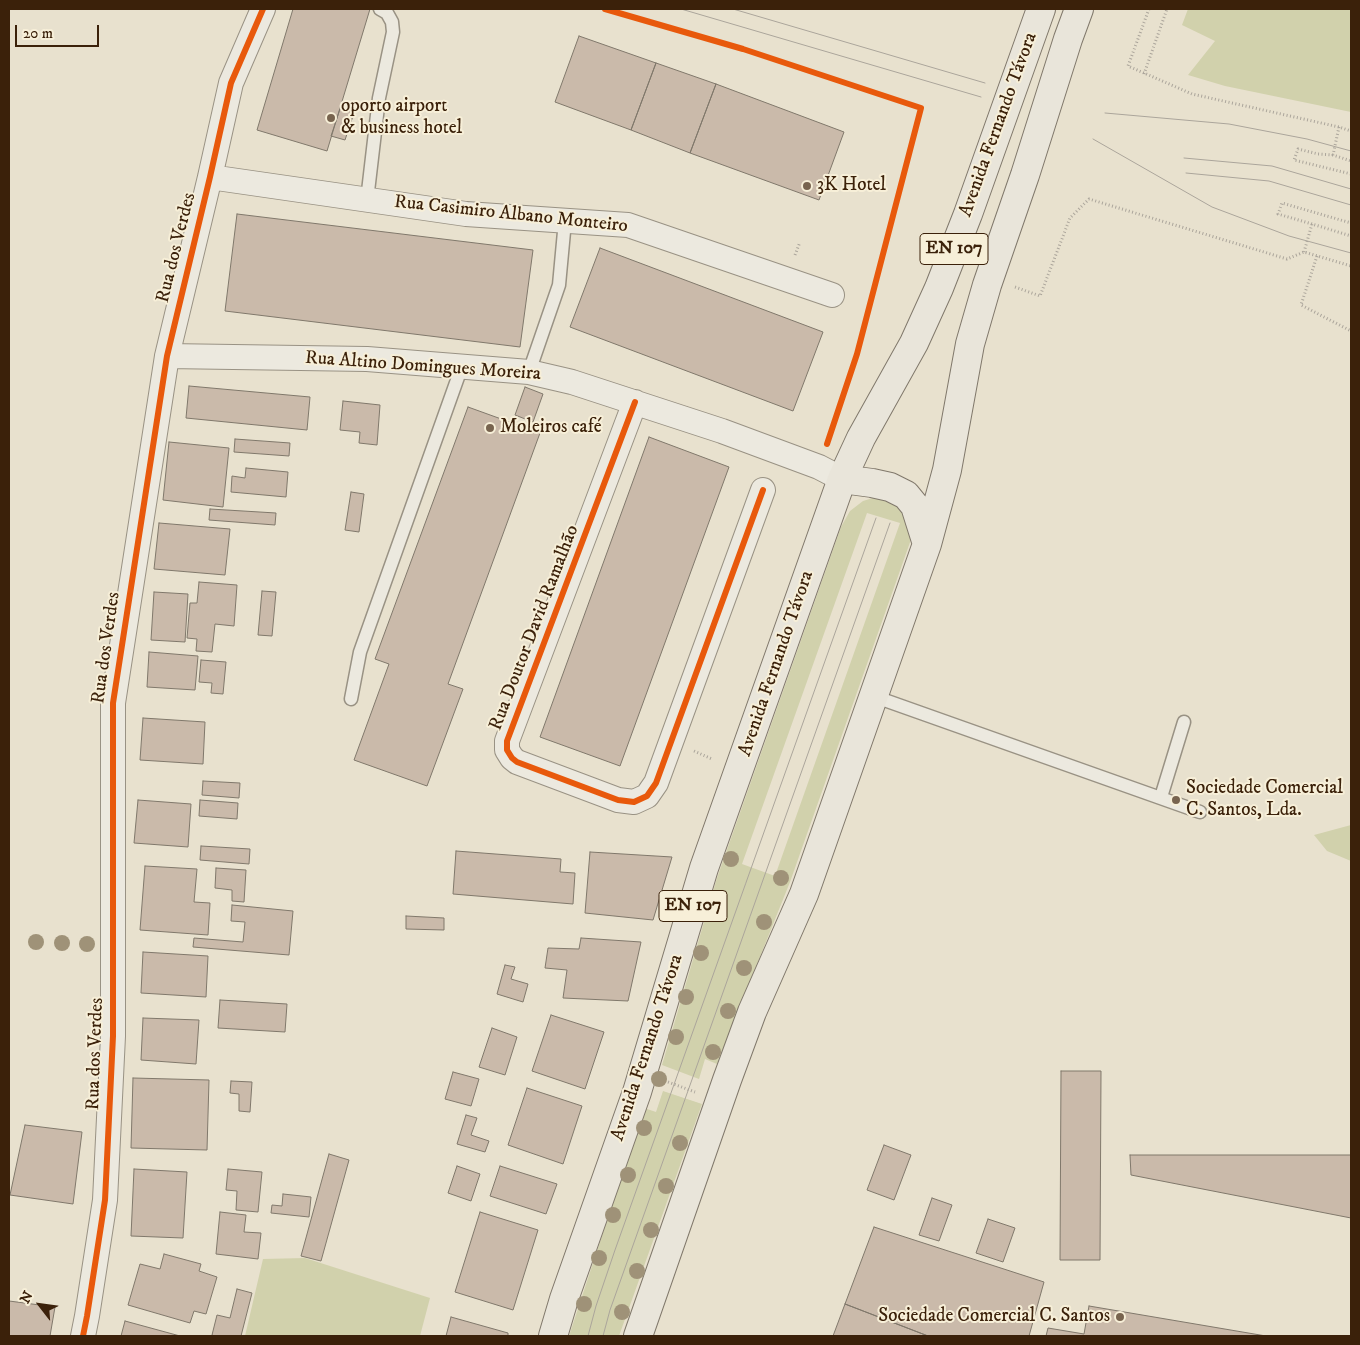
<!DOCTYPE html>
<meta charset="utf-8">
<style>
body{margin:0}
#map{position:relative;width:1360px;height:1345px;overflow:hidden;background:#e8e1ce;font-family:"IM FELL DW Pica",serif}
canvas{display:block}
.frame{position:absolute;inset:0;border:10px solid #3b210a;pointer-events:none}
.north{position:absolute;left:15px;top:1280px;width:50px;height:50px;-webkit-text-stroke:4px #f7efd8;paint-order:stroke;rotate:300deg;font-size:14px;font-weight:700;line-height:20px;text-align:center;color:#3b210a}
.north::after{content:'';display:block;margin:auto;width:18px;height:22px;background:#3b210a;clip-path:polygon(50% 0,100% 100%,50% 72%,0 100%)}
.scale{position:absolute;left:15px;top:25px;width:84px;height:22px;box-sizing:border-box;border:2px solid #3b210a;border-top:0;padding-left:6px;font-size:15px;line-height:18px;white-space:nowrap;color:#3b210a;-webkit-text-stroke:4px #f7efd8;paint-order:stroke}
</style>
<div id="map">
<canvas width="1360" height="1345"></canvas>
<div class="frame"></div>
<div class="north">N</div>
<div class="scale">20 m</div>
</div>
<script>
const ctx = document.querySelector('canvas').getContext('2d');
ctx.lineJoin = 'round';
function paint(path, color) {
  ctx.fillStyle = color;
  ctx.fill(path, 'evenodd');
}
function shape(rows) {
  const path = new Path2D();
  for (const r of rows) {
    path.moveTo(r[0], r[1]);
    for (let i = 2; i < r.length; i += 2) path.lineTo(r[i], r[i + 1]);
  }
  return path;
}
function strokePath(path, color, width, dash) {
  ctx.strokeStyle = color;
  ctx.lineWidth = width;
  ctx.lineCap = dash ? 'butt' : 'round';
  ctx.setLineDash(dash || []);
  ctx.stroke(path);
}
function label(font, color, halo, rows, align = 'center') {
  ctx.font = font + ' "IM FELL DW Pica",serif';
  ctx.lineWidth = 4;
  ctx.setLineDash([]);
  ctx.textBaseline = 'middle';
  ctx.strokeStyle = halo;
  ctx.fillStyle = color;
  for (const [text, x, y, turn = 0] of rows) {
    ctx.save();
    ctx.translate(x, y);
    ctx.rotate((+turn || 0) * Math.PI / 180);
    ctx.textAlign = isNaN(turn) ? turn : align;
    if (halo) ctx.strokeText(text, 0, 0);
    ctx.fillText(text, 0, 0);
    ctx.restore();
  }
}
const green = shape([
 [1188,9,1351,9,1351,112,1225,86,1188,75,1215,41,1182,25],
 [876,497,897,503,906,513,914,531,790,882,717,1064,705,1059,699,1079,662,1065,717,878,841,527,850,511,863,501],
 [867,513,900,523,775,876,742,864],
 [1351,825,1351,861,1327,851,1314,835],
 [663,1091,702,1104,619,1336,569,1336,644,1108,656,1112],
 [305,1258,430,1298,420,1336,245,1336,263,1259]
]);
const building = shape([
 [293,9,370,9,327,151,257,130,293,9],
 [579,36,656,63,631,130,555,102,579,36],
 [656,63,716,84,690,153,631,130,656,63],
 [716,84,844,132,819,200,690,153,716,84],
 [340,109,354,113,345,140,331,136,340,109],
 [237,214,533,250,520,347,225,311,237,214],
 [600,248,823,332,793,411,570,327,600,248],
 [189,386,310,397,307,430,186,418,189,386],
 [525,387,543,394,533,422,515,415,525,387],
 [343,401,380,405,377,445,359,443,360,432,340,430,343,401],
 [468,407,540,433,448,684,463,689,427,786,354,760,389,664,375,659,468,407],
 [649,437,729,467,620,766,540,737,649,437],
 [235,439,290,443,289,456,234,452,235,439],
 [169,442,229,448,223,507,163,500,169,442],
 [246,468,288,472,286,497,231,492,232,476,245,478,246,468],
 [351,492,364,494,359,532,345,530,351,492],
 [210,509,276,513,275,525,209,520,210,509],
 [159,523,230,529,225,575,154,569,159,523],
 [199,582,237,585,234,626,215,624,212,652,196,651,197,639,187,638,190,603,197,603,199,582],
 [262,591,276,592,272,636,258,635,262,591],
 [154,592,188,594,185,642,151,640,154,592],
 [149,652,198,656,195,690,147,687,149,652],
 [201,660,226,662,223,694,211,693,212,683,199,682,201,660],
 [143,718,205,722,203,764,140,760,143,718],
 [203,781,240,783,239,798,202,795,203,781],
 [138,800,191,804,188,847,134,843,138,800],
 [200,800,238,803,237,819,199,816,200,800],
 [201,846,250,849,249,864,200,860,201,846],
 [456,851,561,859,560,872,575,873,573,904,453,894,456,851],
 [590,852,672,857,653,920,585,913,590,852],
 [145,866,197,869,194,902,210,903,208,935,140,930,145,866],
 [216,868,246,870,244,902,232,901,232,890,215,888,216,868],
 [232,905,293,911,289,955,193,947,194,938,243,942,245,922,231,921,232,905],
 [406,916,444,918,444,930,406,929,406,916],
 [581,938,641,942,628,1001,563,998,567,970,545,968,548,948,579,949,581,938],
 [143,952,208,956,206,997,141,993,143,952],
 [505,965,515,967,511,979,528,984,523,1002,497,994,505,965],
 [220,1000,287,1004,285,1032,218,1028,220,1000],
 [551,1015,604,1032,585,1089,532,1071,551,1015],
 [143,1018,199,1020,196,1064,141,1060,143,1018],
 [492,1028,517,1037,505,1075,479,1067,492,1028],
 [1061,1071,1101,1071,1100,1260,1060,1260,1061,1071],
 [453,1072,479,1079,471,1106,445,1099,453,1072],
 [133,1078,209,1080,207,1150,131,1148,133,1078],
 [231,1081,252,1082,250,1112,239,1111,239,1094,230,1093,231,1081],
 [527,1088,582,1106,563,1164,508,1145,527,1088],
 [466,1115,477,1118,471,1135,489,1141,485,1152,457,1144,466,1115],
 [25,1125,82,1132,73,1204,10,1195,25,1125],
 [884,1145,911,1155,894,1200,867,1190,884,1145],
 [329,1154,349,1160,321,1261,301,1256,329,1154],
 [1130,1155,1351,1155,1351,1218,1131,1175,1130,1155],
 [457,1166,480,1174,471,1201,448,1193,457,1166],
 [500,1166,557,1184,546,1214,490,1196,500,1166],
 [134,1169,187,1172,183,1238,131,1236,134,1169],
 [228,1169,262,1172,258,1212,236,1210,237,1191,226,1190,228,1169],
 [283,1194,311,1197,309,1217,271,1213,272,1205,282,1206,283,1194],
 [932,1198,952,1205,939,1241,919,1235,932,1198],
 [220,1212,246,1215,244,1232,261,1233,258,1259,216,1254,220,1212],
 [480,1212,538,1230,513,1310,455,1292,480,1212],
 [988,1219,1015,1228,1003,1262,976,1253,988,1219],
 [874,1227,1044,1282,1029,1336,928,1336,845,1304,874,1227],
 [164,1254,201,1264,199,1271,217,1277,206,1314,194,1311,190,1323,128,1305,140,1264,160,1269,164,1254],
 [237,1289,252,1293,241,1336,215,1336,212,1335,217,1315,230,1318,237,1289],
 [9,1301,55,1307,50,1336,9,1336,9,1301],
 [845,1304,928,1336,833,1336,845,1304],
 [1089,1306,1266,1336,1046,1336,1048,1328,1084,1334,1089,1306],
 [451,1317,508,1333,508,1336,446,1336,451,1317],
 [125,1321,180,1336,121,1336,125,1321]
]);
const path = shape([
 [1149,9,1128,66,1192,94,1339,127,1351,131],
 [1144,74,1167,9],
 [1339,127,1333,155,1351,161],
 [1333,155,1318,154,1298,149,1294,160,1351,174],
 [1312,224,1278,214,1282,203,1351,223],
 [1304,252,1312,224,1351,236],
 [795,255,800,242],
 [1317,256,1301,305,1351,331],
 [1015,287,1040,296,1070,218,1089,199,1287,259,1304,252,1351,266],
 [694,751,712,759],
 [668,1082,695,1092]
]);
const service = shape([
 [367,200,379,98,393,32,392,22,387,13,380,9],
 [529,372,559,285,565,221],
 [873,696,1200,812],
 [351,699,360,652,462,366],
 [1161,797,1184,722]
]);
const minor = shape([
 [210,177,466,214,628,225,832,295],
 [167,356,367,359,529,372,572,382,722,431,819,467,842,479],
 [635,402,507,741,507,750,512,758,517,762,618,800,634,802,647,796,656,783,763,490],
 [83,1336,87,1316,105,1200,113,1036,113,703,167,356,210,177,231,83,263,9]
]);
const primary = shape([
 [842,479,872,483,890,487,906,495,915,506,927,544],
 [553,1336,564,1299,637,1092,704,868,842,479,861,438,914,343,939,288,968,214,1041,9],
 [638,1336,727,1080,752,1012,804,894,927,544,947,470,970,344,987,285,1025,175,1068,39,1079,9]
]);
const tram = shape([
 [681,9,981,97],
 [733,9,985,83],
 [1105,113,1229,124,1307,139,1351,151],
 [1093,139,1212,207,1289,236,1351,253],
 [1184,158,1272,166,1351,189],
 [1186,173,1269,181,1351,205],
 [588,1336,596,1306,615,1250,876,518],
 [603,1336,610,1310,890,523]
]);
const cycleway = shape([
 [605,9,743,49,921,108,857,354,827,444],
 [635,402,507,741,507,750,512,758,517,762,618,800,634,802,647,796,656,783,763,490],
 [83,1336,87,1316,105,1200,113,1036,113,703,167,356,210,177,231,83,263,9]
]);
const trees = [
 [731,859],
 [781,878],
 [713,913],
 [764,922],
 [36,942],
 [62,943],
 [87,944],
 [701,953],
 [744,968],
 [686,997],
 [728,1011],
 [676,1037],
 [713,1052],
 [659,1079],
 [644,1128],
 [680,1143],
 [628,1175],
 [666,1186],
 [613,1215],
 [651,1230],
 [599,1258],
 [637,1271],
 [584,1304],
 [622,1312]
];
const markers = [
 [331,118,5,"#78644f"],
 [807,186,5,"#78644f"],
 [490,428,5,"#78644f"],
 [1176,800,5,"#78644f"],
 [1120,1317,5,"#78644f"]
];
const shields = [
 [954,249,68],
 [693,906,68]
];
const shieldNames = [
 ["EN 107",954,249],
 ["EN 107",693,906]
];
const poiNames = [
 ["oporto airport",341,107],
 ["& business hotel",341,129],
 ["3K Hotel",817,186],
 ["Moleiros café",500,428],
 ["Sociedade Comercial",1186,789],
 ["C. Santos, Lda.",1186,811],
 ["Sociedade Comercial C. Santos",1110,1317,"right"]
];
const streetNames = [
 ["Avenida Fernando Távora",999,125,-70],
 ["Rua Casimiro Albano Monteiro",511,215,6],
 ["Rua dos Verdes",177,248,-76],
 ["Rua Altino Domingues Moreira",423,367,4],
 ["Rua Doutor David Ramalhão",535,628,-69],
 ["Rua dos Verdes",107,648,-82],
 ["Avenida Fernando Távora",777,664,-71],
 ["Avenida Fernando Távora",648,1048,-72],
 ["Rua dos Verdes",96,1054,-88]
];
paint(green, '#d1d1ac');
paint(building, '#cabaaa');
strokePath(building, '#80786b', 1);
strokePath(service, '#999284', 15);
strokePath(minor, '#999284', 26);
strokePath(primary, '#80786b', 30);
strokePath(path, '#aba59b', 3, [1, 2.5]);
strokePath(service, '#ece9df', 12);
strokePath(minor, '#ece9df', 24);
strokePath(primary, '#e9e5da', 28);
strokePath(tram, '#aba59b', 1);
strokePath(cycleway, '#e8590c', 6);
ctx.fillStyle = '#9f9278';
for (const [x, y] of trees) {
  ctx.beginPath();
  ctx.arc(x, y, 8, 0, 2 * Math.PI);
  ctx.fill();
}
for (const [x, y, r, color] of markers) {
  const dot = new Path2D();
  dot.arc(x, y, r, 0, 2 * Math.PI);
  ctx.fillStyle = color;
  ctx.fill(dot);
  strokePath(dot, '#f7efd8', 2);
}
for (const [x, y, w] of shields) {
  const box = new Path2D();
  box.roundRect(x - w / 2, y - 15.5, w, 31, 4);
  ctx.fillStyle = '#f7efd8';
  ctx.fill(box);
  strokePath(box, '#3b210a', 1);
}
label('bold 18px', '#3b210a', null, shieldNames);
label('19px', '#3b210a', '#f7efd8', poiNames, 'left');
label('19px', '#3b210a', '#f7efd8', streetNames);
</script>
